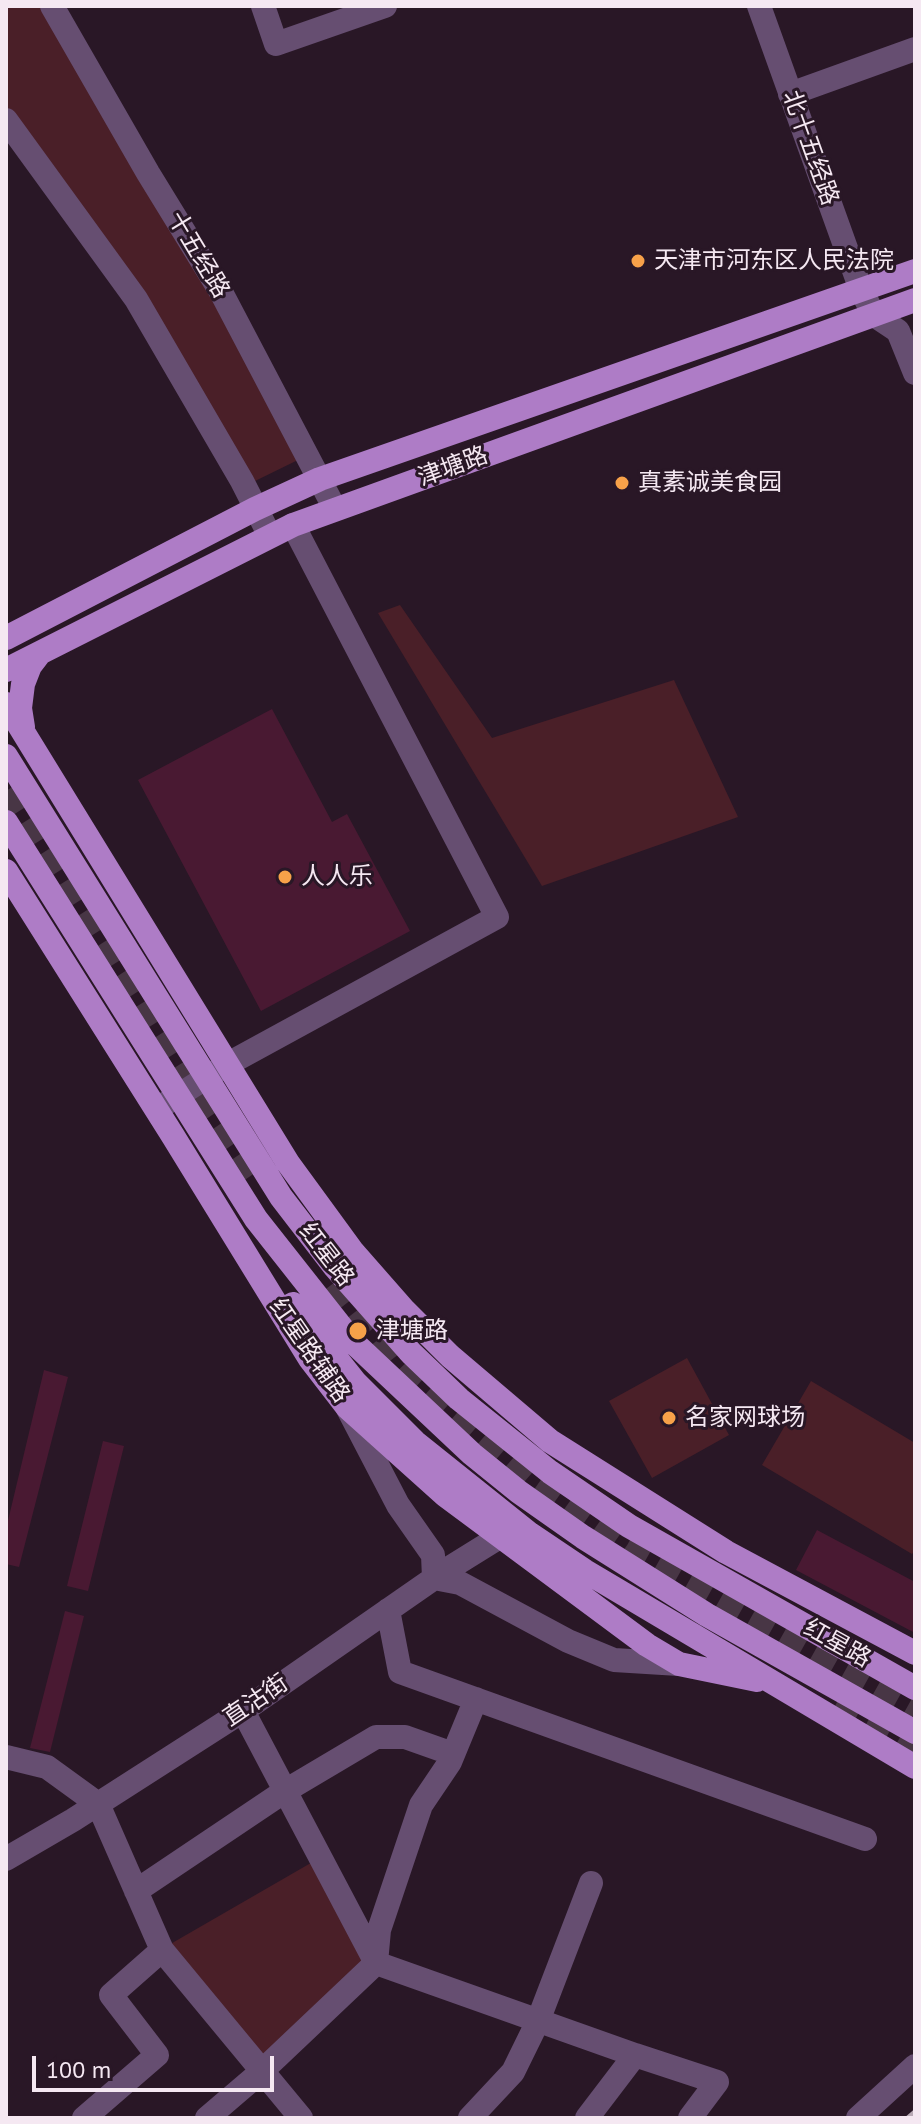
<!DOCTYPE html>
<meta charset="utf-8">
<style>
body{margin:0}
#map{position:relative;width:921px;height:2124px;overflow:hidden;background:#291726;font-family:"PT Sans",sans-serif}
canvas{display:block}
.frame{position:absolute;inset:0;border:8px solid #f5e8f2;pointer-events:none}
.scale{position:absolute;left:32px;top:2056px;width:242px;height:36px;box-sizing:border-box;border:4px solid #f5e8f2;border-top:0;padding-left:10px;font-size:24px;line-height:28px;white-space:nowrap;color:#f5e8f2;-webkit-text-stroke:6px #291726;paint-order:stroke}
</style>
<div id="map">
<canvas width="921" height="2124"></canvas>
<div class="frame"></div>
<div class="scale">100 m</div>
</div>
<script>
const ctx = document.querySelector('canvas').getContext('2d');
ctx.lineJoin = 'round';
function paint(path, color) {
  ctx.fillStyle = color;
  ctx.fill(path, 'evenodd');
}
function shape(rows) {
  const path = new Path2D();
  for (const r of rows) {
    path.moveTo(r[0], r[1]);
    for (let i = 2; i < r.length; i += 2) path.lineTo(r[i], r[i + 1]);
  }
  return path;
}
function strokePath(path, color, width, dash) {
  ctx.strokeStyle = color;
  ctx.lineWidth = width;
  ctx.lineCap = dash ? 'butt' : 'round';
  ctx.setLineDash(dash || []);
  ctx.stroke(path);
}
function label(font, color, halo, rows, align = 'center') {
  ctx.font = font + ' "PT Sans","Noto Sans SC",sans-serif';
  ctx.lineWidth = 6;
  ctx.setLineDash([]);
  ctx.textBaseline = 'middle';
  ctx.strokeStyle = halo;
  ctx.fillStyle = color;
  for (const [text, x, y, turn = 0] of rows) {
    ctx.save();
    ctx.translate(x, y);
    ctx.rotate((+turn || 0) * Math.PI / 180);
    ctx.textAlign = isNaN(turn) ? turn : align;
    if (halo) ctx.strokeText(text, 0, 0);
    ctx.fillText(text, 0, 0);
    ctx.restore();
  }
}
const green = shape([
 [6,6,45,6,302,458,253,482,142,291,6,107],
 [400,605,492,738,674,680,738,817,542,886,378,613],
 [687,1358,729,1435,652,1478,609,1401],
 [811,1381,915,1443,915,1550,912,1554,762,1465],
 [316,1860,369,1960,264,2060,167,1946]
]);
const building = shape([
 [272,709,332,822,347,814,410,931,261,1011,138,780],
 [44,1370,68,1377,19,1567,6,1564,6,1529],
 [103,1441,124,1446,88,1591,67,1586],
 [817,1530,915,1582,915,1633,796,1570],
 [65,1611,84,1616,50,1752,30,1748]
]);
const majorTunnel = shape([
 [6,791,193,1085,260,1182],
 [335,1282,398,1363,418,1384,534,1484,625,1549,915,1712],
 [834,1708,915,1750]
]);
const minor = shape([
 [52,6,148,173,221,292,335,509],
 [263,6,276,44,385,6],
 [759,6,861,290,874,315,898,331,915,373],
 [790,94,915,49],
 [6,120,136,299,242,481,270,536],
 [157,1109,226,1065,497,917,293,525],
 [348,1409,398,1505,433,1555,434,1578,460,1583,568,1641,614,1660,679,1664],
 [388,1610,400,1672,865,1839],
 [476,1699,450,1762,421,1805,379,1930,376,1963,635,2055,587,2118],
 [6,1757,47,1767,98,1804,162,1950,301,2118],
 [6,1859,73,1820,243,1711,443,1572,501,1536],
 [136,1891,285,1791,376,1737,405,1737,453,1754],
 [635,2055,717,2082,690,2118],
 [84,2118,157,2055,111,1995,162,1950],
 [207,2118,262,2071,376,1963,243,1711],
 [470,2118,513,2072,538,2021,591,1883],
 [858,2118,915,2066]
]);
const major = shape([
 [6,638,255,509,320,479,915,271],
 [6,670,293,525,915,300],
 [6,704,288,1163,353,1252,403,1309,450,1356,550,1441,726,1552,915,1653],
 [23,727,20,708,23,684,30,666,40,653],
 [6,756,281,1197,334,1266,411,1353,459,1399,550,1472,629,1526,915,1688],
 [6,822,256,1219,353,1342,472,1454,519,1492,583,1537,707,1615,915,1732],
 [6,871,173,1136,310,1359,347,1407,445,1495,647,1645,679,1664,757,1680],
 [293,1304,355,1382,415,1442,530,1534,585,1571,915,1767]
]);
const rail = shape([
 [908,2118,915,2112]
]);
const markers = [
 [638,261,8,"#f7a149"],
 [622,483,8,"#f7a149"],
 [285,877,8,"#f7a149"],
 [358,1331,10,"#f7a149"],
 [669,1418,8,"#f7a149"]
];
const streetNames = [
 ["北十五经路",810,148,70],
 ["十五经路",198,255,59],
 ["津塘路",453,467,-20],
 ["红星路",326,1255,52],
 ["红星路辅路",309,1351,55],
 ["红星路",837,1644,29],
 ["直沽街",256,1701,-34]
];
const poiNames = [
 ["天津市河东区人民法院",654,261],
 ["真素诚美食园",638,483],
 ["人人乐",301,877],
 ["津塘路",376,1331],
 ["名家网球场",685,1418]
];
paint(green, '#4a1f28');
paint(building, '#491932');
strokePath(majorTunnel, '#483645', 24, [24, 12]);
strokePath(minor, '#664e71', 24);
strokePath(major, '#ae7cc6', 24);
strokePath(rail, '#b9aab6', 5, [12, 6]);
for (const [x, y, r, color] of markers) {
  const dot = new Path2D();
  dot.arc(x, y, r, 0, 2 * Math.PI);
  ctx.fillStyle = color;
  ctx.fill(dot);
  strokePath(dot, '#291726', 3);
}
label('24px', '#f5e8f2', '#291726', streetNames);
label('24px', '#f5e8f2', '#291726', poiNames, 'left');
</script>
